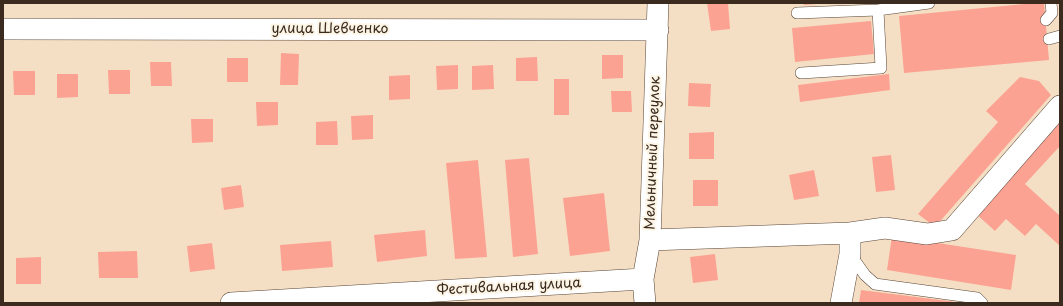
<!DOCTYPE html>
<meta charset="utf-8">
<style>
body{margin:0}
#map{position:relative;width:1063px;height:306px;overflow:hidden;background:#f5dfc4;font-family:"Playpen Sans",sans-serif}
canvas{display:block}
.frame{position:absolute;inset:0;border:4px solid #3b2a1e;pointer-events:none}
</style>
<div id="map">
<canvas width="1063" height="306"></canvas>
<div class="frame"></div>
</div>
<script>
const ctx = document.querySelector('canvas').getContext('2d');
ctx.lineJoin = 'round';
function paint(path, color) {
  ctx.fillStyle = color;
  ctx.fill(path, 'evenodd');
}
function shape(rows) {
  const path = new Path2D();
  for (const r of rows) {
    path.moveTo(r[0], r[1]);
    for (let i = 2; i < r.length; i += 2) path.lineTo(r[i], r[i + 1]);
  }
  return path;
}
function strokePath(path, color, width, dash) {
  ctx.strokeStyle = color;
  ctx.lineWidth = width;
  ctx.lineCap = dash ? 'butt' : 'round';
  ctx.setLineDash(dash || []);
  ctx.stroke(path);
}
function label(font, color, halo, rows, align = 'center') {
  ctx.font = font + ' "Playpen Sans",sans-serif';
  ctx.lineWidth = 4;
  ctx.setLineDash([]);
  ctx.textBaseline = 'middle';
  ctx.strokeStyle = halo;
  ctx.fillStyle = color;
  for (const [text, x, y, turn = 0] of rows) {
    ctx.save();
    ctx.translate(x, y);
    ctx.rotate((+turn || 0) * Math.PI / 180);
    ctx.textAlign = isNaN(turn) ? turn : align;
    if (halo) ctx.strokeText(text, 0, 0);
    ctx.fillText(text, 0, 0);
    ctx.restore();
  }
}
const building = shape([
 [707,3,728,3,730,29,711,31],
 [804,3,817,3,817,4,804,5],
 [1035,3,1044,3,1049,60,904,73,899,16],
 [871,21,874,54,795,62,792,28],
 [281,53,299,54,298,85,280,85],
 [602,55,623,55,623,78,602,79],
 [537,57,538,81,516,81,516,58],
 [227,58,248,58,248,82,227,82],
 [150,62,171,62,172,86,151,86],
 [458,65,458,89,437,90,436,66],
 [493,65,494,89,472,90,472,66],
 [108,70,130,70,130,94,109,94],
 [13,71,35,71,35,95,14,95],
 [57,74,78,74,78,97,57,98],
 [889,74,890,90,800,102,798,85],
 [410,75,410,99,389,100,389,76],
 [1020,77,1039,81,1051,95,935,227,918,214,998,122,986,111],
 [554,79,569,79,569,115,554,115],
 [689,83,711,84,710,107,688,106],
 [611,91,631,91,632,112,612,112],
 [256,102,278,102,278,125,257,126],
 [373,115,373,139,352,140,351,116],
 [191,119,213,119,213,142,192,143],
 [337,121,338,145,316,145,316,122],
 [1060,121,1060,146,1025,184,1060,216,1060,246,1036,224,1025,236,1006,219,995,231,975,213],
 [714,132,714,159,689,159,689,133],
 [891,155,895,190,876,192,872,157],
 [529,158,538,254,513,257,505,160],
 [478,160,487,257,455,259,446,163],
 [814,170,819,196,794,200,789,175],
 [693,180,718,180,718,206,693,206],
 [241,185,244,207,224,210,221,188],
 [604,193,610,251,570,256,563,198],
 [425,230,427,256,377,262,374,235],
 [892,236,1016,255,1011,290,887,270],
 [331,241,333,267,282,271,280,245],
 [212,243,215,269,190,272,187,246],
 [137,251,138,278,99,278,98,252],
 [715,254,718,280,693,283,690,257],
 [41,257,41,284,16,284,16,258],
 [861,290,956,302,956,303,859,303]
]);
const service = shape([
 [797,13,878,10,929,3],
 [1046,20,1052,13,1051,3],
 [1049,39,1060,36],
 [801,73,881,68,878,10],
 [850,254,865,275,875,284,977,298,982,303]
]);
const minor = shape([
 [3,29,658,30],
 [650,240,850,233,885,228,927,234,952,230,1060,106],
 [231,303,643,279],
 [645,303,643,279,650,240,658,3],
 [841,303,850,254,850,233]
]);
const streetNames = [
 ["улица Шевченко",330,29],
 ["Мельничный переулок",653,153,-88],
 ["Фестивальная улица",509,287,-3]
];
paint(building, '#fca292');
strokePath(service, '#574537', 12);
strokePath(minor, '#574537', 22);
strokePath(service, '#fff', 11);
strokePath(minor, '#fff', 21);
label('14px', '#3b2a1e', '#fcf5e5', streetNames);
</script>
